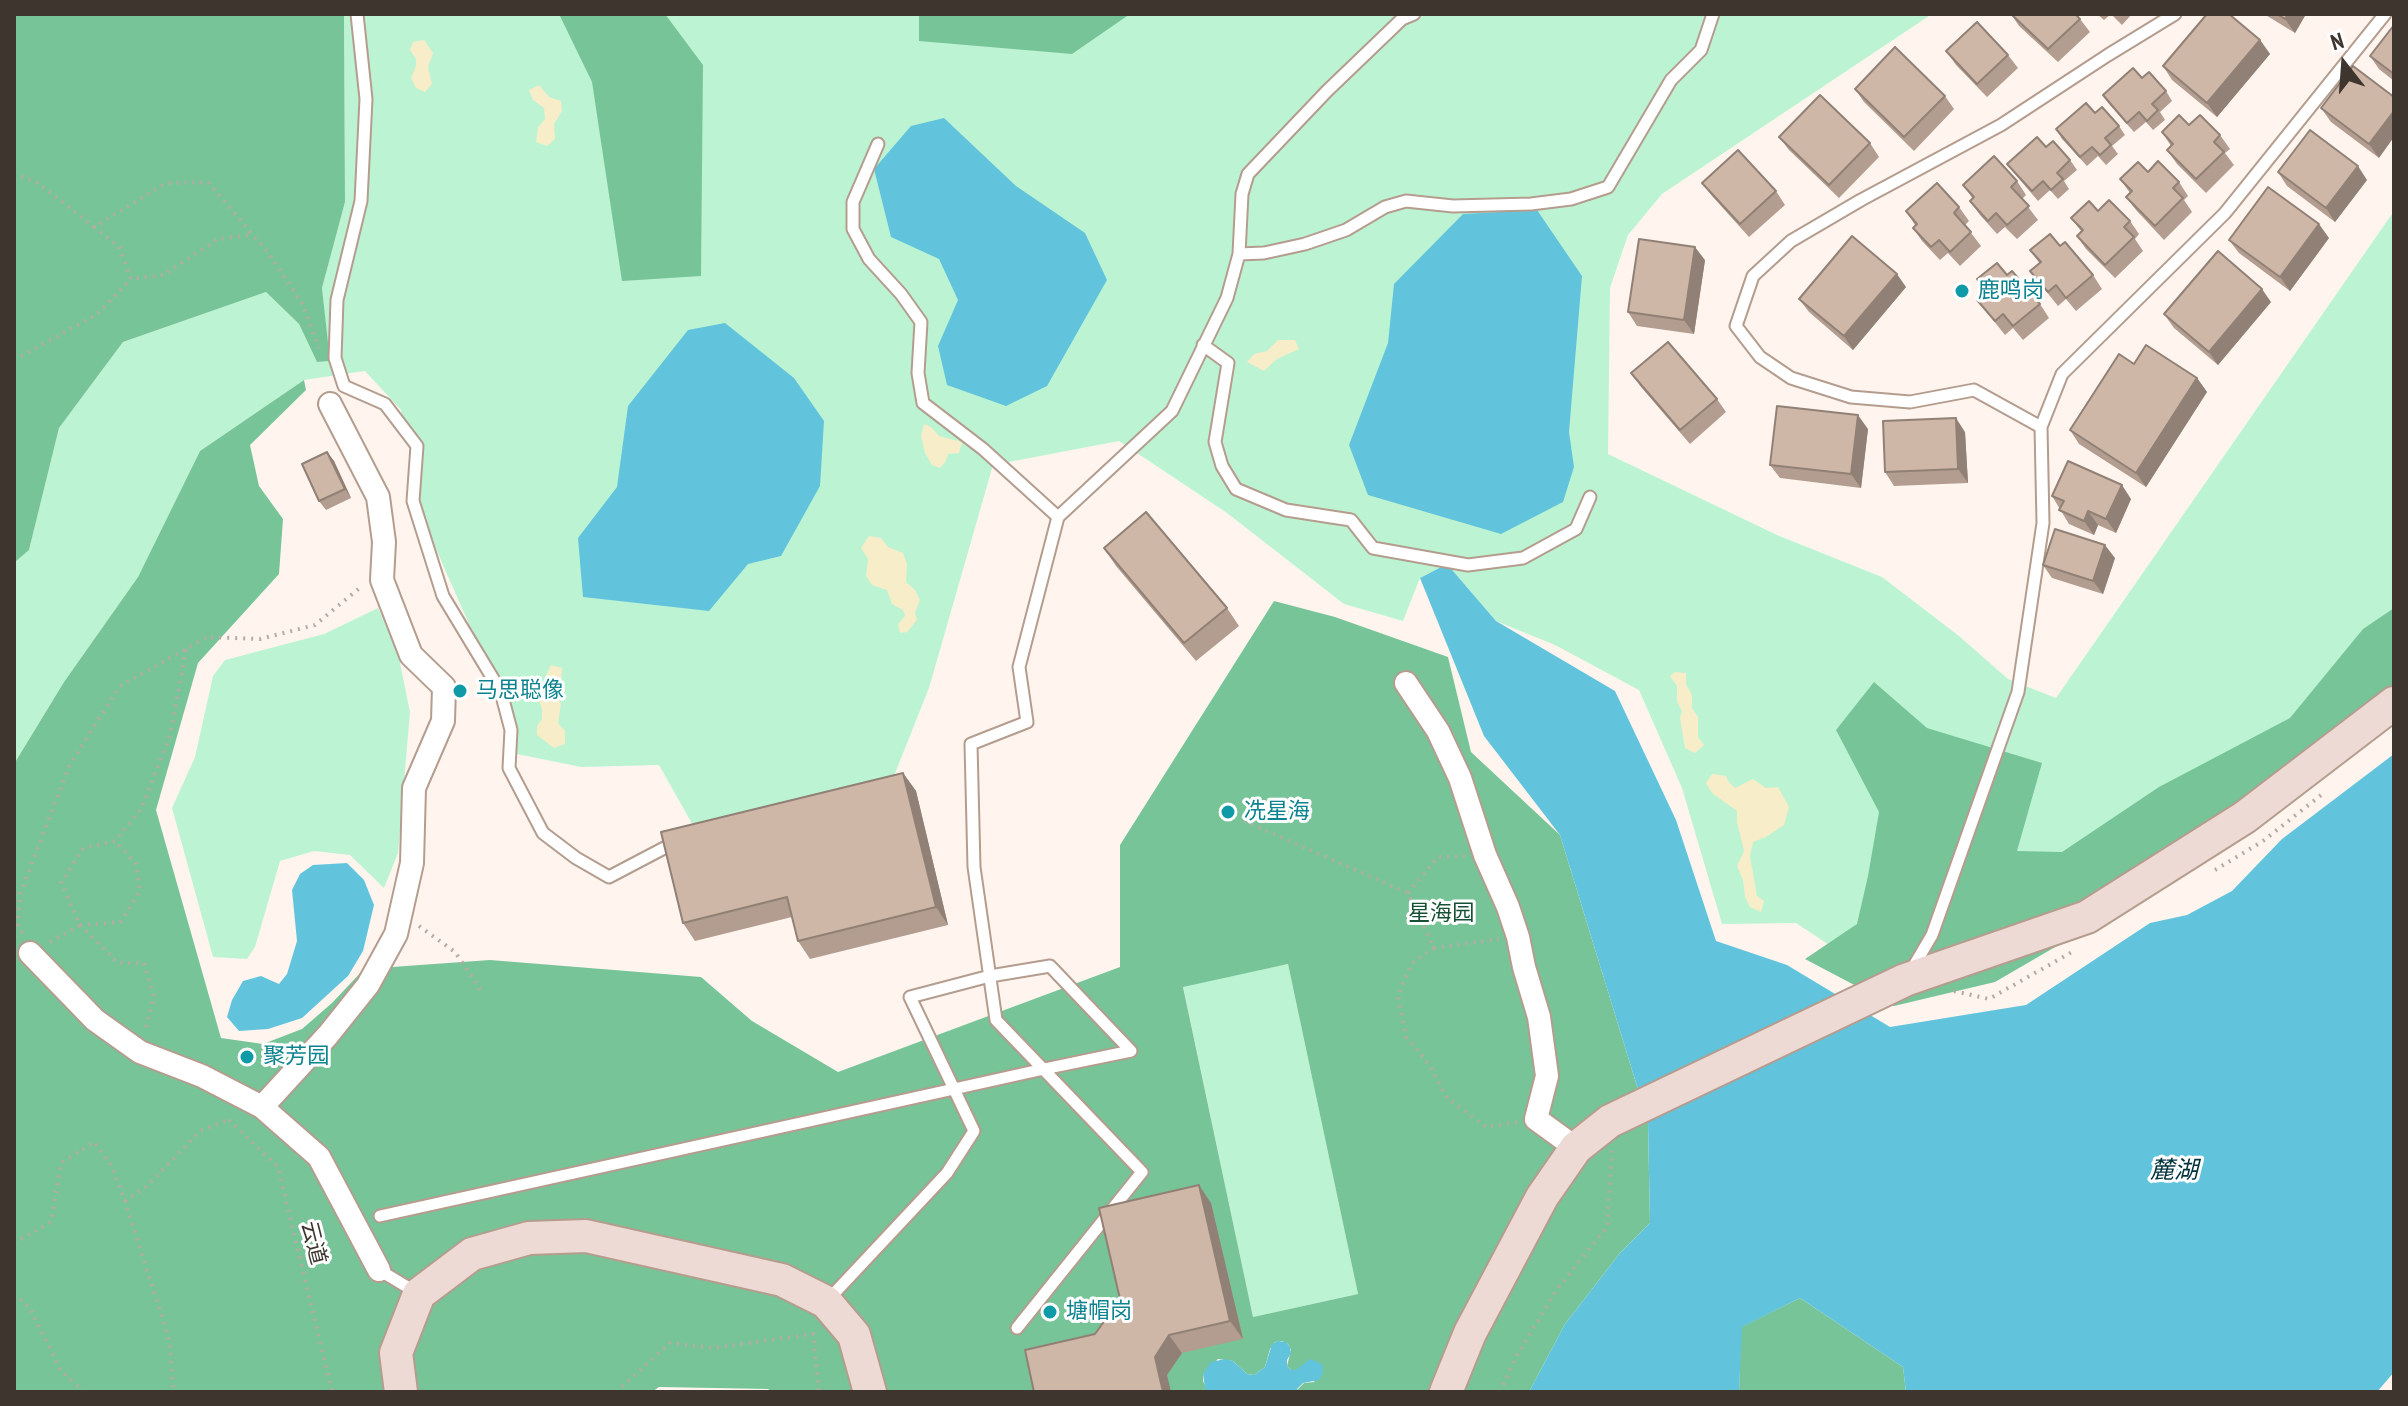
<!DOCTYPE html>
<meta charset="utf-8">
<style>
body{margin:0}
#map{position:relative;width:2408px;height:1406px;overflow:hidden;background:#fff5ee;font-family:"PT Sans Narrow",sans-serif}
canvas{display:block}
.frame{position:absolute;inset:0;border:16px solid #3e352e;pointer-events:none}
.north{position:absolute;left:2304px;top:24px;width:80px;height:80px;-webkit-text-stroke:6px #fff;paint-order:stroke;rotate:343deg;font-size:22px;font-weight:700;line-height:32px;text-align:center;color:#3e352e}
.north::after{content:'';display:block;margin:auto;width:28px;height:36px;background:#3e352e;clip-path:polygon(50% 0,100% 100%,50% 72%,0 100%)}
</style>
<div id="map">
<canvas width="2408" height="1406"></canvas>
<div class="frame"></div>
<div class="north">N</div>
</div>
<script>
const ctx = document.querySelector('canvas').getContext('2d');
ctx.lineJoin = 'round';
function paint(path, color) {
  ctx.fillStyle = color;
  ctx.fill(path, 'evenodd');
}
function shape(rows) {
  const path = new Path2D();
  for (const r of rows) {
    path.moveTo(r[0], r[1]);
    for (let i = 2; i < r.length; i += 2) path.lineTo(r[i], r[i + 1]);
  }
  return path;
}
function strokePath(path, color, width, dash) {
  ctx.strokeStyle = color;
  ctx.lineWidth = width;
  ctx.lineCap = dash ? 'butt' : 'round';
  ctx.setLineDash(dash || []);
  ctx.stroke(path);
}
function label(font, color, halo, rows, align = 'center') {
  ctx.font = font + ' "PT Sans Narrow","Noto Sans SC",sans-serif';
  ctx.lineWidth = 6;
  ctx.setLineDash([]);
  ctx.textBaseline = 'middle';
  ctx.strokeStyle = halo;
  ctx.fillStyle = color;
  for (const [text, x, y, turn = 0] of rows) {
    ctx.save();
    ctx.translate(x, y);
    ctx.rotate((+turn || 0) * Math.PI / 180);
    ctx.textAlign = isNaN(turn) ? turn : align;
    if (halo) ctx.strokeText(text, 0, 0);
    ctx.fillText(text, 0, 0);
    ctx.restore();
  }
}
const green = shape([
 [344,14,1932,14,1662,194,1628,235,1610,288,1608,454,1777,535,1882,577,1959,636,2008,679,2056,698,2394,211,2394,679,1861,966,1796,923,1722,924,1682,788,1639,690,1555,645,1496,621,1447,564,1420,578,1403,621,1344,604,1227,513,1119,441,993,465,929,688,890,786,695,829,659,765,581,767,512,753,487,665,425,524,401,410,365,371,304,380,200,451,138,577,64,682,14,764,14,563,29,550,59,428,123,342,266,292,299,324,317,362,329,361,322,288,345,202],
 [378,608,398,653,410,712,398,853,384,888,350,855,314,851,280,861,255,947,247,959,213,957,172,808,195,757,213,676,225,660,324,634],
 [1288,964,1358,1294,1253,1317,1183,986]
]);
const forest = shape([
 [14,14,344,14,345,202,322,288,330,361,317,362,299,324,266,292,123,342,59,428,29,550,14,563],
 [559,14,665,14,703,65,701,276,622,281,592,82],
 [919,14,1130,14,1072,54,919,41],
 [304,380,306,390,250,445,259,486,283,519,279,574,198,663,156,810,221,1038,263,1044,302,1029,332,1003,364,969,490,960,701,977,752,1021,838,1072,1120,967,1120,845,1274,601,1335,617,1448,657,1471,752,1560,835,1648,1122,1650,1223,1620,1253,1565,1324,1529,1392,1298,1392,1297,1390,1304,1383,1315,1382,1296,1370,1291,1370,1287,1366,1291,1350,1288,1344,1282,1341,1275,1342,1270,1349,1265,1367,1254,1375,1247,1374,1233,1361,1218,1359,1203,1374,1203,1381,1208,1392,772,1392,768,1389,659,1387,652,1392,14,1392,14,764,64,682,138,577,200,451],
 [1288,964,1358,1294,1253,1317,1183,987],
 [2394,608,2394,720,2191,868,1995,982,1894,1006,1805,959,1857,924,1868,876,1879,812,1836,730,1874,682,1927,728,2042,763,2017,851,2062,852,2159,787,2290,718,2363,629],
 [1800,1298,1903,1367,1906,1392,1739,1392,1741,1327]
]);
const sand = shape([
 [424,40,433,53,428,67,432,84,425,92,416,88,411,78,416,66,416,59,410,50,413,42],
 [539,85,549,97,561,101,562,111,554,124,555,139,547,146,536,142,538,127,545,119,544,108,533,100,529,90],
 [1278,340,1295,340,1299,349,1277,359,1264,371,1247,362,1254,354,1267,351],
 [924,424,931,427,939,436,962,442,959,453,948,454,946,461,940,468,932,465,925,453,921,436],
 [869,536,881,538,888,547,903,553,907,564,906,582,915,590,920,600,915,613,917,620,907,632,900,633,898,624,905,616,903,610,892,604,887,590,872,585,866,576,868,559,861,548],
 [551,665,562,668,561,683,556,692,561,704,558,723,565,731,565,744,554,748,537,735,537,726,542,719,542,709,539,701,546,687,546,675],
 [1675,672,1686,673,1686,684,1692,695,1692,708,1698,717,1698,737,1704,745,1695,753,1685,748,1680,718,1682,711,1677,702,1677,686,1670,676],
 [1712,774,1726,776,1728,781,1735,788,1753,779,1766,788,1778,787,1789,807,1784,825,1766,837,1753,842,1750,856,1757,896,1764,901,1761,912,1750,907,1745,897,1743,880,1737,866,1744,851,1737,822,1737,811,1712,793,1706,783]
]);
const water = shape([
 [944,118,1016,186,1085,233,1107,280,1047,386,1006,406,947,385,938,346,958,300,939,259,891,237,874,169,911,126],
 [1537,210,1582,276,1569,432,1574,467,1563,502,1501,534,1368,495,1349,445,1388,343,1394,284,1463,214],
 [725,323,794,378,824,421,820,486,781,556,748,564,709,611,583,597,578,538,617,487,628,406,688,330],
 [1447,564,1496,621,1615,691,1676,820,1716,941,1787,965,1890,1027,2026,1005,2150,923,2187,915,2232,891,2282,839,2394,754,2394,1372,2377,1392,1906,1392,1903,1367,1800,1298,1742,1327,1739,1392,1529,1392,1565,1324,1620,1253,1650,1223,1648,1122,1560,835,1484,736,1420,578],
 [347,863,364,880,374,905,363,951,348,976,302,1018,268,1029,239,1031,227,1017,232,1000,243,981,261,976,279,984,287,974,297,941,292,890,300,874,313,865],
 [1278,1341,1286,1342,1290,1347,1291,1353,1287,1360,1287,1366,1291,1370,1296,1370,1310,1359,1322,1364,1323,1373,1319,1380,1303,1383,1297,1389,1298,1392,1208,1392,1205,1388,1203,1374,1211,1362,1225,1359,1233,1361,1247,1374,1254,1375,1265,1367,1272,1344]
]);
const path = shape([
 [14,173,38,183,94,227,166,183,208,182,269,254,303,305,319,348],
 [94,227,119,247,131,279,163,275,218,239,250,235],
 [14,360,96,315,131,279],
 [1244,821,1408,893,1434,948,1412,963,1398,995,1406,1037,1429,1064,1447,1098,1486,1127,1518,1122],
 [2215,870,2263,841,2325,792],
 [1408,893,1438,857,1465,856],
 [80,925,118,963,144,963,154,998,145,1031],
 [80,925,120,922,140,891,136,864,115,841],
 [419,926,455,952,482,992],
 [22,933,18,925,20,894,70,764,120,686,207,637,260,639,315,625,362,586],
 [50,942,80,925,61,882,84,848,115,841,141,809,170,735,187,646],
 [1434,948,1499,939],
 [1954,991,1989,999,2072,952],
 [229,1120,278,1167,332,1392],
 [125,1201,147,1186,200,1131,230,1119],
 [14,1243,51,1222,61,1163,94,1142,111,1165,125,1201,170,1342,173,1392],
 [14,1294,30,1308,60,1369,83,1392],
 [616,1392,670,1343,713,1348,813,1334,819,1392],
 [1500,1392,1517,1355,1558,1288,1607,1227,1612,1151]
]);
const lane = shape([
 [357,14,366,99,361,201,337,300,335,358,344,386,385,404,417,446,413,501,443,596,501,692,511,730,509,768,543,833,576,858,609,877,668,846],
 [878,144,853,202,853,229,869,259,901,294,921,322,918,373,923,403,983,449,1058,517,1019,667,1027,722,971,744,974,867,996,1020,1142,1172,1017,1328],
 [1239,254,1264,253,1305,244,1346,230,1385,207,1406,201,1453,206,1531,204,1571,199,1608,187,1671,80,1701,50,1713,14],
 [1203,345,1228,363,1215,442,1222,466,1236,489,1286,510,1351,520,1373,548,1468,565,1523,558,1576,529,1590,497],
 [2041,427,1974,390,1910,402,1851,397,1791,378,1760,357,1736,326,1753,276,1791,241,1861,200,2001,125,2108,55,2175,14],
 [1058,517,1172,411,1227,298,1239,254,1242,194,1248,174,1327,91,1402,19,1414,14],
 [1912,969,1932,935,2018,692,2043,523,2041,427,2062,374,2225,213,2385,14],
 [380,1216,954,1089,1044,1069,1131,1051,1050,966,990,976,910,997,954,1089,974,1131,947,1173,827,1301],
 [379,1270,419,1294]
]);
const street = shape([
 [330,404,378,497,384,542,382,580,411,655,444,687,443,721,414,788,412,863,396,934,368,985,328,1035,262,1107,319,1157,379,1270],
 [1406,683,1438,731,1460,778,1485,855,1508,907,1518,937,1524,967,1539,1017,1547,1076,1536,1119,1576,1148],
 [30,953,95,1020,140,1052,202,1076,262,1107]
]);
const secondary = shape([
 [401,1392,396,1353,419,1294,472,1254,529,1238,586,1236,782,1280,826,1302,854,1335,870,1392],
 [1446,1392,1470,1333,1542,1197,1576,1148,1610,1121,1905,980,2087,917,2245,817,2394,703]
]);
const wall = shape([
 [2011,14,2080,19,2090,32,2058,62,2019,26],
 [2097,14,2132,14,2122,25,2111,14,2104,20],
 [2264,14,2306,14,2295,33],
 [2394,25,2394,81,2379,69,2370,56],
 [2260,40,2270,54,2217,117,2172,80,2163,66],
 [1946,51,2008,55,2018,68,1987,97,1956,65],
 [2353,66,2379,158,2331,122,2321,108],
 [2142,78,2166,91,2172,101,2160,112,2165,120,2153,130,2146,122,2134,132,2109,104,2103,95],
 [1855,89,1945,96,1954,109,1914,151,1864,102],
 [2095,113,2119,126,2125,135,2112,146,2118,154,2106,165,2098,156,2087,166,2062,139,2056,129],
 [2189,125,2220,135,2230,149,2225,153,2234,165,2206,193,2177,164,2167,150,2171,146,2162,132],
 [1779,137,1870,143,1879,157,1839,198,1789,150],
 [2070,160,2077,170,2064,181,2069,189,2058,199,2050,190,2038,201,2014,173,2007,164],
 [2148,172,2179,182,2188,196,2184,200,2192,212,2164,240,2136,210,2126,197,2130,193,2120,179],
 [2278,172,2367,180,2335,222,2287,186],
 [2017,181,2026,195,2022,199,2038,220,2017,239,2005,227,1997,234,1980,215,1970,201,1973,199,1963,185],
 [1702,183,1776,191,1785,205,1749,237,1712,196],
 [1959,207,1969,221,1965,225,1981,246,1960,266,1948,253,1940,260,1922,241,1913,228,1915,225,1906,211],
 [2098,211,2130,221,2139,234,2135,239,2143,251,2115,278,2086,249,2077,236,2081,231,2071,218],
 [2329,238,2290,291,2239,253,2229,240],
 [2060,246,2093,275,2102,289,2076,311,2066,299,2058,306,2030,271,2040,264,2030,250],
 [1705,260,1694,334,1637,326,1628,312],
 [2007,275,2040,304,2049,318,2023,340,2013,328,2005,335,1977,300,1987,292,1977,279],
 [1906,287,1853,350,1809,312,1799,299],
 [2271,302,2218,365,2174,328,2164,314],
 [2134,364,2197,378,2207,392,2146,487,2079,444,2070,430],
 [1631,373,1717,399,1726,412,1690,444,1641,387],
 [1868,429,1861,488,1780,478,1770,465],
 [1965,432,1968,483,1894,486,1885,472],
 [327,452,334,461,351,498,326,510,319,501],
 [2052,496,2131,499,2116,533,2098,525,2094,535,2069,524],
 [1104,548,1227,608,1239,626,1196,661,1116,566],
 [2115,558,2103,594,2052,578,2043,565],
 [903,773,916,791,948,925,810,959,798,941,792,917,695,941,683,923],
 [1211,1203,1243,1339,1182,1353,1167,1375,1095,1334]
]);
const shadedWall = shape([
 [2288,14,2306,14,2295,33,2285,19],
 [2260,40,2270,54,2217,117,2207,103],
 [2394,111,2394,137,2379,158,2369,144],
 [2358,166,2367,180,2335,222,2326,208],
 [2319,224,2329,238,2290,291,2280,277],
 [1695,247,1705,260,1694,334,1684,320],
 [1897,274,1906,287,1853,350,1844,336],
 [2262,289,2271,302,2218,365,2209,352],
 [2197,378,2207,392,2146,487,2136,473],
 [1858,415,1868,429,1861,488,1851,474],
 [1956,418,1965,432,1968,483,1958,469],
 [327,452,334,461,351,498,345,489],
 [2122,485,2131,499,2116,533,2106,519],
 [2088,511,2098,525,2094,535,2084,521],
 [2105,545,2115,558,2103,594,2093,581],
 [903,773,916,791,948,925,936,907],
 [1199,1185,1211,1203,1243,1339,1230,1321],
 [1169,1335,1182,1353,1167,1375,1171,1392,1163,1392,1155,1357]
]);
const building = shape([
 [2011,14,2075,14,2080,19,2048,49,2011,14],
 [2207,14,2229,14,2260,40,2207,103,2163,66,2207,14],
 [2277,14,2288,14,2285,19,2277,14],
 [1977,22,2008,55,1977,84,1946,51,1977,22],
 [2394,25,2394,74,2370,56,2394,25],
 [1895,47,1945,96,1904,137,1855,89,1895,47],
 [2353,66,2394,97,2394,111,2369,144,2321,108,2353,66],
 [2133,68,2142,78,2149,72,2166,91,2152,104,2158,110,2147,121,2139,112,2127,123,2103,95,2133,68],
 [1820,95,1870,143,1829,185,1779,137,1820,95],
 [2086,103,2095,113,2102,107,2119,126,2105,138,2111,145,2100,155,2092,147,2080,157,2056,129,2086,103],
 [2179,115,2189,125,2200,115,2220,135,2214,142,2224,152,2196,179,2167,150,2173,144,2162,132,2179,115],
 [2310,130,2358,166,2326,208,2278,172,2310,130],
 [2037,137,2046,147,2053,141,2070,160,2057,173,2063,179,2051,190,2043,181,2032,191,2007,164,2037,137],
 [1738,150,1776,191,1740,224,1702,183,1738,150],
 [1994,156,2017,181,2011,187,2029,206,2007,225,1996,213,1988,221,1970,201,1974,197,1963,185,1994,156],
 [2158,161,2179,182,2173,188,2183,198,2155,226,2126,197,2132,191,2120,179,2138,162,2148,172,2158,161],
 [1937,183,1959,207,1954,213,1971,232,1950,252,1939,240,1931,247,1913,228,1917,224,1906,211,1937,183],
 [2268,187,2319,224,2280,277,2229,240,2268,187],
 [2109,200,2130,221,2124,227,2134,237,2105,265,2077,236,2083,230,2071,218,2089,201,2098,211,2109,200],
 [2050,234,2060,246,2065,242,2093,275,2066,298,2056,285,2048,292,2030,271,2041,262,2030,250,2050,234],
 [1852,236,1897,274,1844,336,1799,299,1852,236],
 [1639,239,1695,247,1684,320,1628,312,1639,239],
 [2218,251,2262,289,2209,352,2164,314,2218,251],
 [1997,263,2007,275,2012,271,2040,304,2013,326,2003,314,1995,321,1977,300,1988,291,1977,279,1997,263],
 [1668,342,1717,399,1680,430,1631,373,1668,342],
 [2146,345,2197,378,2136,473,2070,430,2119,354,2134,364,2146,345],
 [1777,406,1858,415,1851,474,1770,465,1777,406],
 [1956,418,1958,469,1885,472,1883,421,1956,418],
 [327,452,345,489,319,501,302,464,327,452],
 [2068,461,2122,485,2106,519,2088,511,2084,521,2059,510,2064,501,2052,496,2068,461],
 [1146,512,1227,608,1184,643,1104,548,1146,512],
 [2055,529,2105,545,2093,581,2043,565,2055,529],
 [903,773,936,907,798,941,787,897,683,923,661,832,903,773],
 [1199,1185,1230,1321,1169,1335,1155,1357,1163,1392,1034,1392,1025,1350,1095,1334,1120,1299,1099,1208,1199,1185]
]);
const markers = [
 [1962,291,8,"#0f9aa8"],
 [460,691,8,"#0f9aa8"],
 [1228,812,8,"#0f9aa8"],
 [247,1057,8,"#0f9aa8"],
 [1050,1312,8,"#0f9aa8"]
];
const cultureNames = [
 ["鹿鸣岗",1978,291],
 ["马思聪像",476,691],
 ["冼星海",1244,812],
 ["聚芳园",263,1057],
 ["塘帽岗",1066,1312]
];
const parkNames = [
 ["星海园",1441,914]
];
const streetNames = [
 ["云道",313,1243,76]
];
const waterNames = [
 ["麓湖",2174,1171]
];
paint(green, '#bcf4d3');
paint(forest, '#78c499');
paint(sand, '#f7edc8');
paint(water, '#62c3dd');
strokePath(lane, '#b49d8e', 15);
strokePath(street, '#b49d8e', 26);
strokePath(secondary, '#b49d8e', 36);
strokePath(path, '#b5aba4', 4, [2, 6]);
strokePath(lane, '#fff', 11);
strokePath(street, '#fff', 22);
strokePath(secondary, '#eedad4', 32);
paint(wall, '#b29d90');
paint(shadedWall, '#918075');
paint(building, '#cfb7a7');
strokePath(building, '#918075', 2);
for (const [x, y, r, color] of markers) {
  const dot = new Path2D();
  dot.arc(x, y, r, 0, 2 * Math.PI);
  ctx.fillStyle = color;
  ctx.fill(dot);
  strokePath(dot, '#fff', 3);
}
label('22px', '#0d838f', '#fff', cultureNames, 'left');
label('22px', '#175135', '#fff', parkNames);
label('22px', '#3e352e', '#fff', streetNames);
label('italic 24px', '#01313c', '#fff', waterNames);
</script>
